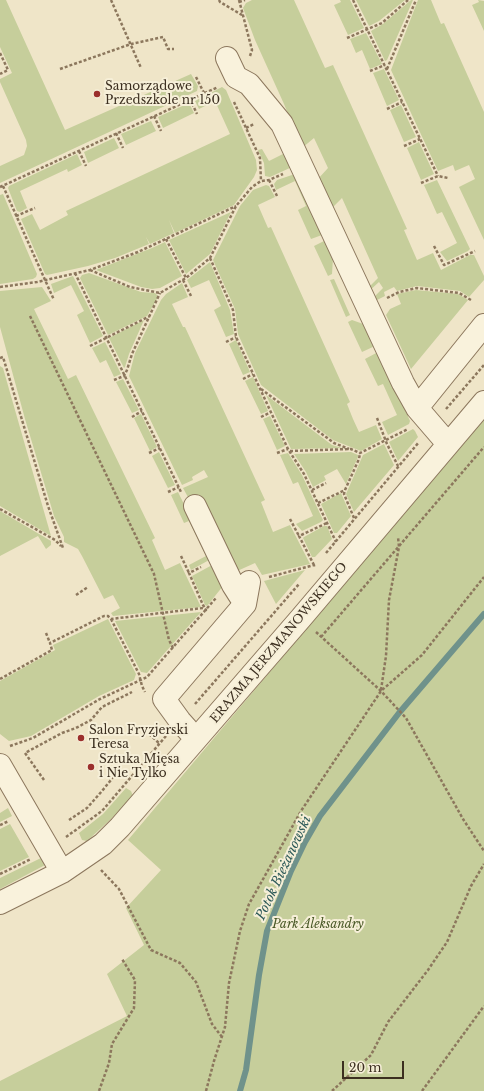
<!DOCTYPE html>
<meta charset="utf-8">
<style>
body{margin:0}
#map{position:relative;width:484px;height:1091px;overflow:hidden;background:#efe5c8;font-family:"Libre Baskerville",serif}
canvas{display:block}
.scale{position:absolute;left:342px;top:1061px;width:62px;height:18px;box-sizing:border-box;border:2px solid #3c2f20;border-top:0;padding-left:5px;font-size:12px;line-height:14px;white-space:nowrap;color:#3c2f20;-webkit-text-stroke:3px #f6efd8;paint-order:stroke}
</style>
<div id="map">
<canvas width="484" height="1091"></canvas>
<div class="scale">20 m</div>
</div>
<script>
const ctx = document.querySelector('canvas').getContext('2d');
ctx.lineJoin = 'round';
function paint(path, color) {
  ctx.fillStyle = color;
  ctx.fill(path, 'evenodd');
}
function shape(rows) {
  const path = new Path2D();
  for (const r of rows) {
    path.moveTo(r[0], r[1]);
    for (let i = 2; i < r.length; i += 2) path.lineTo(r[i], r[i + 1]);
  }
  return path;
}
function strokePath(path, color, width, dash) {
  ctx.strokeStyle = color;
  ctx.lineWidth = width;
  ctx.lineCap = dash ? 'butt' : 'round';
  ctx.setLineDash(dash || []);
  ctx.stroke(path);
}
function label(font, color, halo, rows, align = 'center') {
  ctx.font = font + ' "Libre Baskerville",serif';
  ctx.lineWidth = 4;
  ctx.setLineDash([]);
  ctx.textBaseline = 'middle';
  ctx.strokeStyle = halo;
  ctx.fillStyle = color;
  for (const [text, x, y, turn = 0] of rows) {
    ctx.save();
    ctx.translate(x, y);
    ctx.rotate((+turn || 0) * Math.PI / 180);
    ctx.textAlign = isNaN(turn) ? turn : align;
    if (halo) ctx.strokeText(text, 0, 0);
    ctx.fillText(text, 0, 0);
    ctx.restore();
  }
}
const green = shape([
 [0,0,6,0,65,130,191,74,198,86,197,91,0,183,0,166,24,155,27,146,26,140,0,82,0,79,12,73,0,47],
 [252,0,294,0,325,68,333,65,407,229,404,230,417,260,433,253,441,270,470,255,474,255,484,276,484,280,469,297,460,291,417,286,397,291,394,287,384,292,385,296,373,302,372,299,383,288,379,282,368,292,367,289,378,278,342,198,331,209,317,180,328,168,314,138,302,148,284,104,255,40,243,8,246,3],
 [340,0,350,0,364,28,348,35,334,5,341,2],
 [356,0,405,0,379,21,369,26],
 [411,0,413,0,387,60,385,61,371,31,383,24],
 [418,0,431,0,441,24,444,23,484,112,484,240,459,187,475,179,469,165,455,171,453,165,438,171,391,70],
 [478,0,484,1,484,31,472,5,479,2],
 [366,33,382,64,370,69,362,50,356,53,350,39],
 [384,69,399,100,387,106,373,73],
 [222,87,226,90,256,160,257,170,254,177,234,205,175,233,169,220,174,233,150,244,146,237,149,244,115,258,88,266,47,275,45,274,21,219,32,214,40,230,68,215,66,211,230,134,215,101,199,109,195,101],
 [189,103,194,113,163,128,158,117],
 [401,105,416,137,404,142,390,110],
 [151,121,156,131,126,145,121,134],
 [114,138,119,148,88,163,84,152],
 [419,142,434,174,421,180,407,148],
 [262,149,269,161,285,153,292,167,270,177,265,176,264,163,258,150],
 [77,154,82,165,68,172,67,169,20,191,27,208,20,212,17,211,8,188,9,186],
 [295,174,323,233,322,235,311,239,298,210,306,206,295,181,276,190,274,184,277,180],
 [437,180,470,249,468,251,447,261,440,252,457,243,442,212,437,214,424,185],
 [266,185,269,186,275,197,258,205,268,228,271,227,350,402,347,404,353,419,359,432,376,425,382,439,361,451,333,440,261,385,238,334,235,309,213,260,240,206,253,190],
 [3,194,37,274,36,277,33,279,0,284,0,195],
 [231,212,210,254,186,274,169,240],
 [324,241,326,242,333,258,332,274,328,276,314,246],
 [165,242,182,276,160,288,152,289,141,287,96,270,152,248],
 [210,262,230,310,234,334,226,337,214,310,221,306,209,280,191,288,187,280],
 [89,273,141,292,155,293,158,296,158,297,147,316,108,335,81,280,80,278,82,275],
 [73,276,103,336,90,343,77,315,84,311,71,285,54,293,51,284],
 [334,279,350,315,346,317,330,280],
 [182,283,188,297,172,304,183,327,185,327,265,500,261,502,273,532,290,525,310,564,262,575,255,563,235,572,198,495,189,499,183,488,208,477,204,470,192,477,193,480,182,485,129,376,135,353,161,300,166,294],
 [42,287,51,301,34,309,68,379,76,375,155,538,152,540,165,570,180,563,201,607,113,616,111,613,120,608,113,595,104,599,82,556,78,549,64,542,64,537,54,516,25,419,0,327,0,291],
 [416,290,458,294,468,300,411,369,386,315,390,309,401,304,397,294],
 [144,320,129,354,125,367,124,368,109,338],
 [352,320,366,325,375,346,362,352,348,322],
 [236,340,250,372,243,375,229,344],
 [105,342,121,374,114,377,106,360,100,363,92,348],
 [378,352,380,353,410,421,409,424,388,435,382,422,397,415,383,384,378,386,365,359],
 [0,366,3,368,51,536,0,506],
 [253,377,268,411,261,414,245,381],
 [123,379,139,410,132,413,116,382],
 [266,395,332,445,342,448,291,449],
 [141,414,157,447,150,451,134,418],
 [270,416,285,446,277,450,263,419],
 [484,418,484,1091,0,1091,0,1081,127,1016,107,974,144,945,126,908,161,870,128,840],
 [413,429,415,431,418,437,398,461,389,442],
 [384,444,394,465,354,512,346,494,363,455],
 [159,452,175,485,168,488,152,456],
 [351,452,358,455,358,457,346,484,337,469,324,476,326,480,313,487,306,472,294,454],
 [288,453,302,475,323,520,321,522,302,531,296,524,313,516,298,482,293,484,280,455],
 [178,492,211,559,191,570,189,565,206,556,189,521,184,523,171,495],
 [341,493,351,516,337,533,334,533,321,504],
 [0,511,51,541,51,545,46,549,38,536,0,556],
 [324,526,327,526,332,539,315,557,312,557,303,538,304,537],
 [214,564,223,586,207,606,205,605,192,576],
 [305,570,276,604,264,581],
 [201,612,147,673,141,672,115,621],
 [108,619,136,674,134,680,99,696,31,736,9,741,0,734,0,681,55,650,53,645],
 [126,788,131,791,133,796,112,818,87,841,82,840,79,833,103,814],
 [8,808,12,816,0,822,0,813],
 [10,824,29,857,0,871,0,829],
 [43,857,46,861,45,865,0,889,0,878]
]);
const stream = shape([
 [240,1091,246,1070,259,975,267,931,291,871,305,842,320,816,399,713,484,614]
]);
const path = shape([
 [111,0,141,68],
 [219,0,220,2,242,15],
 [239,0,252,50,250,56],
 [353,0,438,176],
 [239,2,245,0],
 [347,38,382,23,408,0],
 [0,53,8,70,0,74],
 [60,69,131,44,163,37,168,49,174,49],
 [387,69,416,0],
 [370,71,385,65],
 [196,77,204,93],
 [190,99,197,114],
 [234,102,260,158,261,181],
 [387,109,402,102],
 [154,116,161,131],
 [246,128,254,124],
 [116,133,123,148],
 [404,146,420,139],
 [79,151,86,166],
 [269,180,277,196],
 [421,183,438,176,448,178],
 [3,186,54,300],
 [0,187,218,87],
 [16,216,35,208],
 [166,239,186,278],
 [434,246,444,265,475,251],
 [210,258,233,310,236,337,288,449,304,474,336,542],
 [90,270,130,287,160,293,186,278,210,258,236,206,252,187,261,181,269,180,283,174],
 [75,273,181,492],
 [183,280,191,296],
 [0,287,37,282,90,270,138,252,236,206],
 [387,298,399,292,417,288,459,293,471,300],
 [30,316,154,574,169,640,173,648],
 [226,342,236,337],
 [90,346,150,316],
 [0,358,3,357,48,506,63,548],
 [243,379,253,374],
 [114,380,124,376,127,370,132,354,160,293],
 [261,389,334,443,349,449],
 [446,409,484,365],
 [132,417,142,411],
 [261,417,271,412],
 [377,418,387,444,398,466],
 [290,451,351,449,360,453,408,429],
 [149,453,160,448],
 [277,453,288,449],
 [312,490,326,483],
 [168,492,179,487],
 [318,503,345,490],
 [0,509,55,540,61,546],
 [354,518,344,494,345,490,359,459,360,453],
 [290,519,299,536],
 [326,553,419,442],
 [181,556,189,573],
 [314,565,299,536,327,523],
 [269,577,314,565,314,567],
 [76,595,88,587],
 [111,619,139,674,142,686,145,692],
 [316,632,381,691,406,718,463,819,484,851],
 [46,633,50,643],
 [321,637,484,447],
 [0,679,52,650,50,643,104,616,108,616,111,619,203,608,206,610,203,605,189,573,201,567],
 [381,690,386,656,389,600,399,547,398,537],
 [195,704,299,584],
 [149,734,160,744],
 [10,746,33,738,100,699,147,677,216,598],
 [44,780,25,753,62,733,76,728,91,720,102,707,132,692],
 [69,820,87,808,102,791,115,775],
 [0,825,9,821],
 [66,837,102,811,166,736],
 [101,870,119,889,151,950,180,963,196,982,212,1024,222,1037],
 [0,874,31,859],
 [99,1091,109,1063,112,1044,134,1008,135,980,122,959],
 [206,1091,214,1061,225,1027,229,983,240,931,249,904,262,881,301,811,381,691,422,655,484,577],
 [332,1091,371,1055,388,1022,428,970,447,942,471,886,484,864],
 [422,1091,484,1006]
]);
const minor = shape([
 [227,58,236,77,249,84,282,124,403,383,417,408,448,444],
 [417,408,484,325],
 [195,506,233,585,245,604],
 [196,739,180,721,164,699,245,604,249,582],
 [0,765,62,872],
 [0,903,62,872,103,844,120,827,301,618,484,402]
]);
const markers = [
 [97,94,4,"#9b2f2c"],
 [81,738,4,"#9b2f2c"],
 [91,767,4,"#9b2f2c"]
];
const poiNames = [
 ["Samorządowe",105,87],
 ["Przedszkole nr 150",105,101],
 ["Salon Fryzjerski",89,731],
 ["Teresa",89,745],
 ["Sztuka Mięsa",99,760],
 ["i Nie Tylko",99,774]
];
const streetNames = [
 ["ERAZMA JERZMANOWSKIEGO",279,643,-50]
];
const parkNames = [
 ["Park Aleksandry",318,925]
];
const waterNames = [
 ["Potok Bieżanowski",284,868,-65]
];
paint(green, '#c6ce9b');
strokePath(stream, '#6f928b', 6);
strokePath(minor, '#8c775d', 24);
strokePath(path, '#8c775d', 2.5, [3, 2]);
strokePath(minor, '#f9f2dc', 22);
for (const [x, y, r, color] of markers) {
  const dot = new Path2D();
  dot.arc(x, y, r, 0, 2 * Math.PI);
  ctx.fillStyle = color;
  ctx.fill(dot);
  strokePath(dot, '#f6efd8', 1.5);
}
label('12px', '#3c2f20', '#f6efd8', poiNames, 'left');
label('12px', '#3c2f20', '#f6efd8', streetNames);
label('italic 12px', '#4a5927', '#f6efd8', parkNames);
label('italic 13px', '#305c5a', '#f6efd8', waterNames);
</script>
